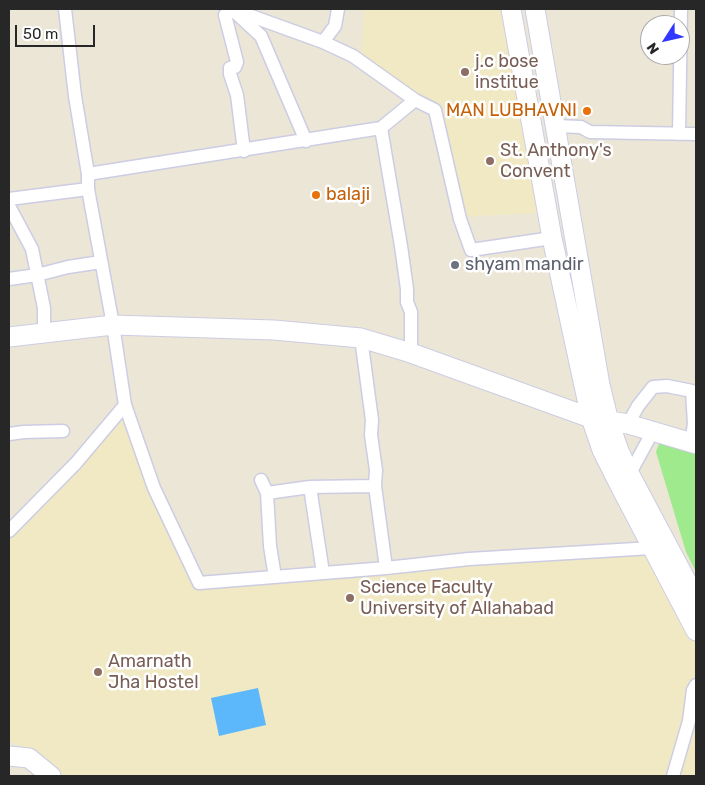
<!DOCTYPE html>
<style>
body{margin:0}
#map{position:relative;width:705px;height:785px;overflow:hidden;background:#ece6d7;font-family:Rubik,sans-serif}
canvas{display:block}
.frame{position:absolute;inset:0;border:10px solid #272727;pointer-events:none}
.north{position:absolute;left:640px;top:15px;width:50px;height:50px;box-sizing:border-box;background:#fff;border:1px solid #a9a9a9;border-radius:50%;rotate:235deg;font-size:14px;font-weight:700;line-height:20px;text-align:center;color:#272727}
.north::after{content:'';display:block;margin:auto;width:18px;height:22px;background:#3137ff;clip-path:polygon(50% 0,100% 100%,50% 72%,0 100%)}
.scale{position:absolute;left:15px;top:25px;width:80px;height:22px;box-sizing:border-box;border:2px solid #272727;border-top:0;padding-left:6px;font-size:15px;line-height:18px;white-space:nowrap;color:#272727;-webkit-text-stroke:4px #fff;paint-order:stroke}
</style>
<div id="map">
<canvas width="705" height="785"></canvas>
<div class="frame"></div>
<div class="north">N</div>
<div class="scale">50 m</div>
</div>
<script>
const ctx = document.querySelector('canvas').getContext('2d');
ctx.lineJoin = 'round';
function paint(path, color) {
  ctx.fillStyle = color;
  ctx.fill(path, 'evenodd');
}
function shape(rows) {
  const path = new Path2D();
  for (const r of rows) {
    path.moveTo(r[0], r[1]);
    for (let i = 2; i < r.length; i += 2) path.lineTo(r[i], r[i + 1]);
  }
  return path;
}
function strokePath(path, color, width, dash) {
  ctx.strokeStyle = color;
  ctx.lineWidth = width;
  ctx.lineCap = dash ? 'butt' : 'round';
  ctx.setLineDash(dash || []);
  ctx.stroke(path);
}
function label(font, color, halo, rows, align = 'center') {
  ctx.font = font + ' Rubik,sans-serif';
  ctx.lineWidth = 5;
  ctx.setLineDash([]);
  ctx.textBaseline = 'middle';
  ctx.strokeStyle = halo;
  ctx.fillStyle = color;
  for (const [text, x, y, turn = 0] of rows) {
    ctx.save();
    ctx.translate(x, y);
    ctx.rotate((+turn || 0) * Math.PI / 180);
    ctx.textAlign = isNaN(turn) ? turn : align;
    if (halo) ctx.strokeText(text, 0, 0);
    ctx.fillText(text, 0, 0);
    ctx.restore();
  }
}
const education = shape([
 [364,9,502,9,543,213,457,217,438,112,361,59],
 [124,407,198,586,205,590,275,577,660,539,696,606,696,776,60,776,33,751,9,741,9,531]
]);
const green = shape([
 [661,438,696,449,696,572,686,552,656,452]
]);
const water = shape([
 [258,688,266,725,219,736,211,698]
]);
const street = shape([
 [65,9,75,96,88,174,88,189,113,325,125,405,154,488,199,583,386,568,469,559,652,548],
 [230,9,231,12,225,15,237,62,235,67,230,68,230,74,237,95,244,151],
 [232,9,323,42,353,56,415,100,435,110,460,219,471,250,552,238],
 [235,12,261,36,306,141],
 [323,42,335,26,338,9],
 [555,126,581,127,590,132,696,134],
 [381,128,401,246,407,289,407,302,411,312,411,353],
 [679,134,681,9],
 [88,174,381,128,415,100],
 [9,199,88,189],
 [9,206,32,249,44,308,44,332],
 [9,279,37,275,68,267,101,262],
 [361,338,372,420,371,435,376,470,375,486],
 [628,424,638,406,653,387,667,386,692,391,694,424,691,442],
 [9,434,24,432,63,431],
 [628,477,653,431],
 [261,480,267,493,310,487,375,486,386,568],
 [310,487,323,573],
 [267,493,270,546,275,577],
 [9,531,76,463,125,405],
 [673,776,689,721,693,690,696,685]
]);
const secondary = shape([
 [511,9,552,238,591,418,602,450,620,486,696,631],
 [535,9,600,385,609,422,619,451,630,475,696,599],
 [9,337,113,325,274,330,361,338,411,353,591,418,628,424,696,444],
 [9,756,29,758,51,776]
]);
const markers = [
 [465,72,5,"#8d6e63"],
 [587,111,5,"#e8710a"],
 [490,161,5,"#8d6e63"],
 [316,195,5,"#e8710a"],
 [455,265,5,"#6b7280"],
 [350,598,5,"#8d6e63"],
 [98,672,5,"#8d6e63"]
];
const educationNames = [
 ["j.c bose",475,62],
 ["institue",475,83],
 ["St. Anthony's",500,151],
 ["Convent",500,172],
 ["Science Faculty",360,588],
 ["University of Allahabad",360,609],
 ["Amarnath",108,662],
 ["Jha Hostel",108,683]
];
const foodNames = [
 ["MAN LUBHAVNI",577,111],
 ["balaji",326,195,"left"]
];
const worshipNames = [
 ["shyam mandir",465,265]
];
paint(education, '#f0e9c4');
paint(green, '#9eea8c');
paint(water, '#5db8fb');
strokePath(street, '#cccde3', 15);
strokePath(secondary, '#cccde3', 21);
strokePath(street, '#fff', 12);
strokePath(secondary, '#fff', 19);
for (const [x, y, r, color] of markers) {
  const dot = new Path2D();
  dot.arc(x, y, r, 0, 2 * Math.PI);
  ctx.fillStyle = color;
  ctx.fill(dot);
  strokePath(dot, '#fff', 2);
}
label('18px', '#785e54', '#fff', educationNames, 'left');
label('18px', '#c56008', '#fff', foodNames, 'right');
label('18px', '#5b616d', '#fff', worshipNames, 'left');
</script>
